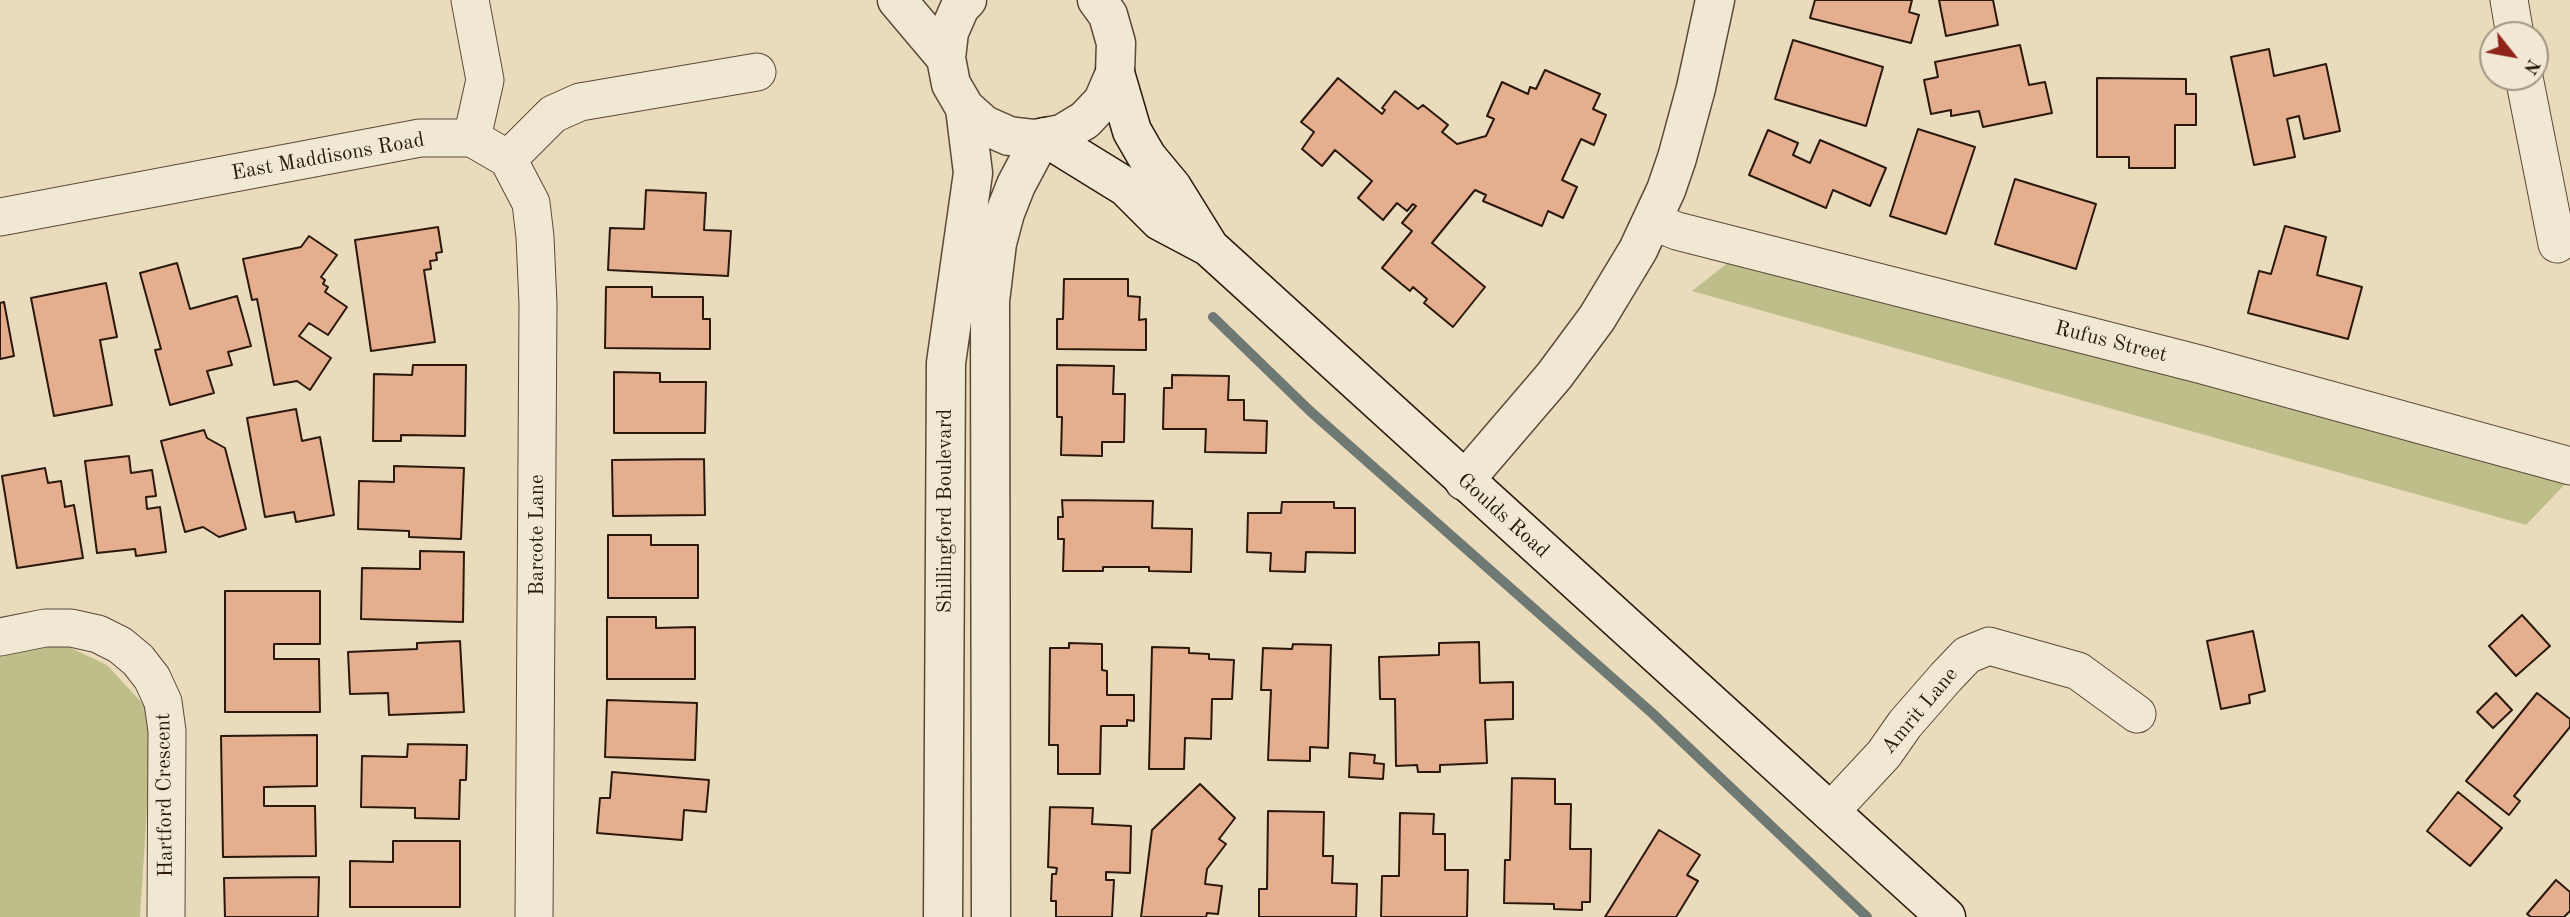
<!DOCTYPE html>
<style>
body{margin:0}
#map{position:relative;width:2570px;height:917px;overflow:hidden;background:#e9dbbb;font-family:"Old Standard TT",serif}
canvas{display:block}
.north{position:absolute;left:2479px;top:21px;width:70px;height:70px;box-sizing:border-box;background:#f1e8d3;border:2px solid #a19583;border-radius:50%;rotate:121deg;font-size:19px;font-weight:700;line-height:28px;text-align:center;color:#2a180c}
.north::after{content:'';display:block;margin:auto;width:24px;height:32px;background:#8f2418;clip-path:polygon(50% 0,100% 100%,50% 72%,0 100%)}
</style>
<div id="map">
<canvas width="2570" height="917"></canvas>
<div class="north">N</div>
</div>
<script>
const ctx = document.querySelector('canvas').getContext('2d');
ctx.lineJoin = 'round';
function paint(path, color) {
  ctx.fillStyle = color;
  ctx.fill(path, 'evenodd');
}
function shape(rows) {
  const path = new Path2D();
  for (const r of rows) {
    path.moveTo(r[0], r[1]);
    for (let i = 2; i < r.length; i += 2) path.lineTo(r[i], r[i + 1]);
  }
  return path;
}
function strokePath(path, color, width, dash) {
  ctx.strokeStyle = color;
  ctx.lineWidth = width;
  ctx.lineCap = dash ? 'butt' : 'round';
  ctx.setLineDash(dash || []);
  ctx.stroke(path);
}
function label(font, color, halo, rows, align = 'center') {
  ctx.font = font + ' "Old Standard TT",serif';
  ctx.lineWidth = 7;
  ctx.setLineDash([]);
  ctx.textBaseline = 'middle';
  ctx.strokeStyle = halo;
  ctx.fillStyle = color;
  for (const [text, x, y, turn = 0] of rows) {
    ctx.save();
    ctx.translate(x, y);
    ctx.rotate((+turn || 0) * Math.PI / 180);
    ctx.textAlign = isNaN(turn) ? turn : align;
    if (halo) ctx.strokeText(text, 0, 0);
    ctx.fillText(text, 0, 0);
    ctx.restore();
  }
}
const green = shape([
 [1739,254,2568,481,2526,525,1692,291],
 [60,643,107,665,153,715,140,917,0,917,0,655]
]);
const stream = shape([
 [1213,317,1310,411,1652,713,1867,917]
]);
const building = shape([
 [1815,0,1912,0,1909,12,1919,15,1911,43,1810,18,1815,0],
 [1939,0,1993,0,1998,25,1946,36,1939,0],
 [1793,40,1883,67,1866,126,1775,99,1793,40],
 [2020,45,2029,85,2045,82,2052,113,1983,127,1979,111,1951,116,1951,110,1931,114,1924,80,1938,77,1935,62,2020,45],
 [2269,49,2274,76,2326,64,2340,131,2304,139,2299,116,2287,119,2295,157,2254,165,2231,57,2269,49],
 [1545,70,1600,94,1593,109,1606,115,1594,145,1581,139,1562,180,1577,187,1563,218,1548,211,1542,226,1483,201,1486,195,1475,190,1432,243,1485,287,1453,327,1424,303,1427,299,1413,287,1410,291,1382,268,1412,231,1402,223,1416,206,1413,204,1407,211,1397,203,1383,220,1358,198,1372,181,1335,150,1322,166,1302,149,1314,132,1301,122,1338,78,1382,114,1385,110,1382,108,1395,91,1418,109,1423,105,1448,125,1442,132,1457,144,1486,136,1494,119,1487,116,1502,82,1528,94,1530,87,1536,89,1545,70],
 [2097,78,2186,79,2186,94,2196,94,2196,125,2175,125,2175,168,2129,168,2129,157,2097,157,2097,78],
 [1918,129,1975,147,1946,234,1890,216,1918,129],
 [1768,130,1798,143,1793,155,1810,163,1820,140,1886,168,1870,206,1833,190,1826,208,1749,175,1768,130],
 [2015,179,2096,204,2076,269,1995,244,2015,179],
 [646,190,706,193,704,230,731,231,728,276,608,270,610,228,644,229,646,190],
 [2285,226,2326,237,2317,275,2362,287,2348,339,2248,313,2259,271,2271,274,2285,226],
 [438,227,442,252,436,253,437,260,430,261,431,269,424,270,435,342,371,351,355,240,438,227],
 [309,236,337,255,321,277,325,280,323,284,328,287,325,292,347,307,328,335,309,323,299,336,331,358,310,390,297,381,274,385,257,299,252,300,243,259,301,247,309,236],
 [177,263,190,309,237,296,251,346,228,352,232,365,207,371,214,393,170,405,155,350,161,349,140,273,177,263],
 [1064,279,1128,279,1128,296,1140,297,1139,320,1146,319,1146,350,1057,349,1057,319,1063,319,1064,279],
 [106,283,117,337,100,340,112,405,54,416,31,298,106,283],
 [606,287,652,287,652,297,703,297,703,319,710,319,710,349,605,348,606,287],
 [4,302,14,356,0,359,0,303,4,302],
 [413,365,466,365,465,436,401,435,401,441,373,441,374,374,412,375,413,365],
 [1057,365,1114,366,1113,394,1125,394,1124,442,1102,442,1102,456,1061,455,1062,417,1057,417,1057,365],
 [614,372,660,373,660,382,706,382,705,433,614,433,614,372],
 [1172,375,1229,376,1228,400,1244,400,1244,420,1267,421,1266,453,1205,452,1206,429,1163,429,1164,388,1172,388,1172,375],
 [296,409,302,441,320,437,334,515,296,522,294,512,265,517,247,418,296,409],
 [204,430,207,438,225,448,246,529,219,537,203,527,185,532,161,441,204,430],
 [129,456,131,473,152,470,156,496,146,497,147,509,160,507,166,552,136,556,135,549,97,553,85,461,129,456],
 [704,459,705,515,613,516,612,460,704,459],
 [394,466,464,468,461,539,409,537,409,531,358,529,359,481,394,482,394,466],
 [45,468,48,483,61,481,65,507,74,505,83,558,17,568,2,476,45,468],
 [1062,500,1153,501,1152,528,1192,529,1191,572,1149,571,1149,567,1103,567,1103,571,1063,571,1064,539,1058,539,1058,517,1063,517,1062,500],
 [1282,502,1334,502,1334,508,1355,508,1355,553,1306,552,1305,572,1270,571,1271,553,1247,552,1248,513,1281,513,1282,502],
 [608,535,651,535,651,545,698,545,698,598,608,598,608,535],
 [420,551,464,552,463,622,361,619,362,568,420,569,420,551],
 [225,591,320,591,320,644,274,644,274,659,319,659,320,712,225,712,225,591],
 [2522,615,2550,646,2516,676,2489,646,2522,615],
 [607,617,656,617,656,628,695,627,695,679,607,679,607,617],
 [2253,631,2265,691,2249,695,2250,703,2221,709,2207,641,2253,631],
 [460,641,464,712,389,715,388,693,350,694,348,652,417,649,417,643,460,641],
 [1479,642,1480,683,1513,682,1513,719,1485,720,1487,763,1440,765,1440,772,1418,772,1417,765,1396,766,1395,699,1380,699,1379,657,1439,655,1439,643,1479,642],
 [1069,643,1102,644,1102,670,1107,671,1107,695,1134,695,1134,721,1127,720,1127,726,1101,726,1100,774,1058,774,1058,745,1049,745,1050,648,1069,648,1069,643],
 [1293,644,1331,645,1328,748,1310,747,1310,761,1268,760,1271,690,1261,690,1263,648,1292,649,1293,644],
 [1152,647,1189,648,1189,653,1209,654,1209,659,1234,660,1232,699,1212,699,1211,739,1185,738,1184,769,1149,769,1152,647],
 [2496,693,2512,710,2493,728,2477,712,2496,693],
 [2537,693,2570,719,2570,727,2514,796,2520,801,2509,815,2466,781,2537,693],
 [607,700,697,703,695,760,605,757,607,700],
 [317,735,317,786,264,787,264,806,315,806,316,856,223,857,221,736,317,735],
 [408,744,467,745,466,780,460,780,459,819,415,818,415,808,361,807,362,756,407,757,408,744],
 [1350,753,1375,755,1374,763,1384,764,1383,779,1349,777,1350,753],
 [612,772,709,780,706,812,684,810,682,840,597,833,600,798,610,798,612,772],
 [1512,778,1555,779,1555,804,1571,804,1570,849,1591,849,1590,902,1582,902,1582,910,1554,909,1554,904,1504,903,1505,860,1510,860,1512,778],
 [1200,784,1235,818,1219,839,1226,844,1207,869,1205,884,1222,886,1218,914,1207,913,1206,917,1141,917,1152,830,1200,784],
 [2458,792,2502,828,2470,866,2427,831,2458,792],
 [1050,807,1093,808,1092,824,1131,826,1130,873,1106,872,1106,880,1114,880,1112,917,1056,917,1056,901,1051,901,1052,874,1056,874,1057,868,1048,867,1050,807],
 [1268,811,1324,812,1323,856,1333,856,1332,883,1357,884,1356,917,1259,917,1259,889,1267,889,1268,811],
 [1400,813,1434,814,1433,834,1445,834,1445,870,1468,870,1467,917,1381,917,1382,876,1399,876,1400,813],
 [1659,830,1700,855,1687,875,1698,881,1676,917,1605,917,1659,830],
 [393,841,460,841,460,907,350,907,350,861,393,862,393,841],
 [319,877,318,917,225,917,224,878,319,877],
 [2556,880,2570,892,2570,911,2564,917,2531,917,2527,914,2556,880]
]);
const minor = shape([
 [470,0,485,80,472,138],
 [2509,0,2515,35],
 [2524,77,2557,244],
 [508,159,531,203,535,237,538,304,534,917],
 [508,159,553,114,580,102,757,72],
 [0,217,420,138,472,138,508,159],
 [1652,221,1677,231,2199,364,2570,466],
 [0,637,45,628,71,628,98,634,120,645,138,660,152,678,163,702,167,731,166,917],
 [1830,812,1884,754,1905,724,1946,677,1967,655,1989,646,2078,671,2137,714]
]);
const tertiary = shape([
 [897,0,946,58],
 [967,0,960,7,949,32,946,58,951,84,965,108,984,125,1009,136,1035,139,1062,134,1085,120,1103,101,1115,73,1116,43,1108,15,1097,0],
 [1464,481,1554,376,1597,318,1638,250,1666,190,1677,158,1696,88,1715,0],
 [943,917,946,363,973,173,965,108],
 [991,917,990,301,997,243,1005,213,1016,185,1041,138]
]);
const secondary = shape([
 [1115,73,1132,131,1147,157,1172,187,1208,245],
 [1045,137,1126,187,1160,221,1209,247,1946,917]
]);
const streetNames = [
 ["East Maddisons Road",328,157,-10],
 ["Rufus Street",2111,342,14],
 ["Shillingford Boulevard",945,511,-90],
 ["Goulds Road",1503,516,42],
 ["Barcote Lane",537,535,-90],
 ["Amrit Lane",1920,711,-50],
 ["Hartford Crescent",165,795,-91]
];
paint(green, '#bebe8b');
strokePath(stream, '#6e7974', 10);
paint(building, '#e4ae8f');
strokePath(building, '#2a180c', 2);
strokePath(minor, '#5a4938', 39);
strokePath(tertiary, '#5a4938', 41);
strokePath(secondary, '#2a180c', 41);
strokePath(minor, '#f1e8d3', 37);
strokePath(tertiary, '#f1e8d3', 38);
strokePath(secondary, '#f1e8d3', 38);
label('21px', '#2a180c', '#f1e8d3', streetNames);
</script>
